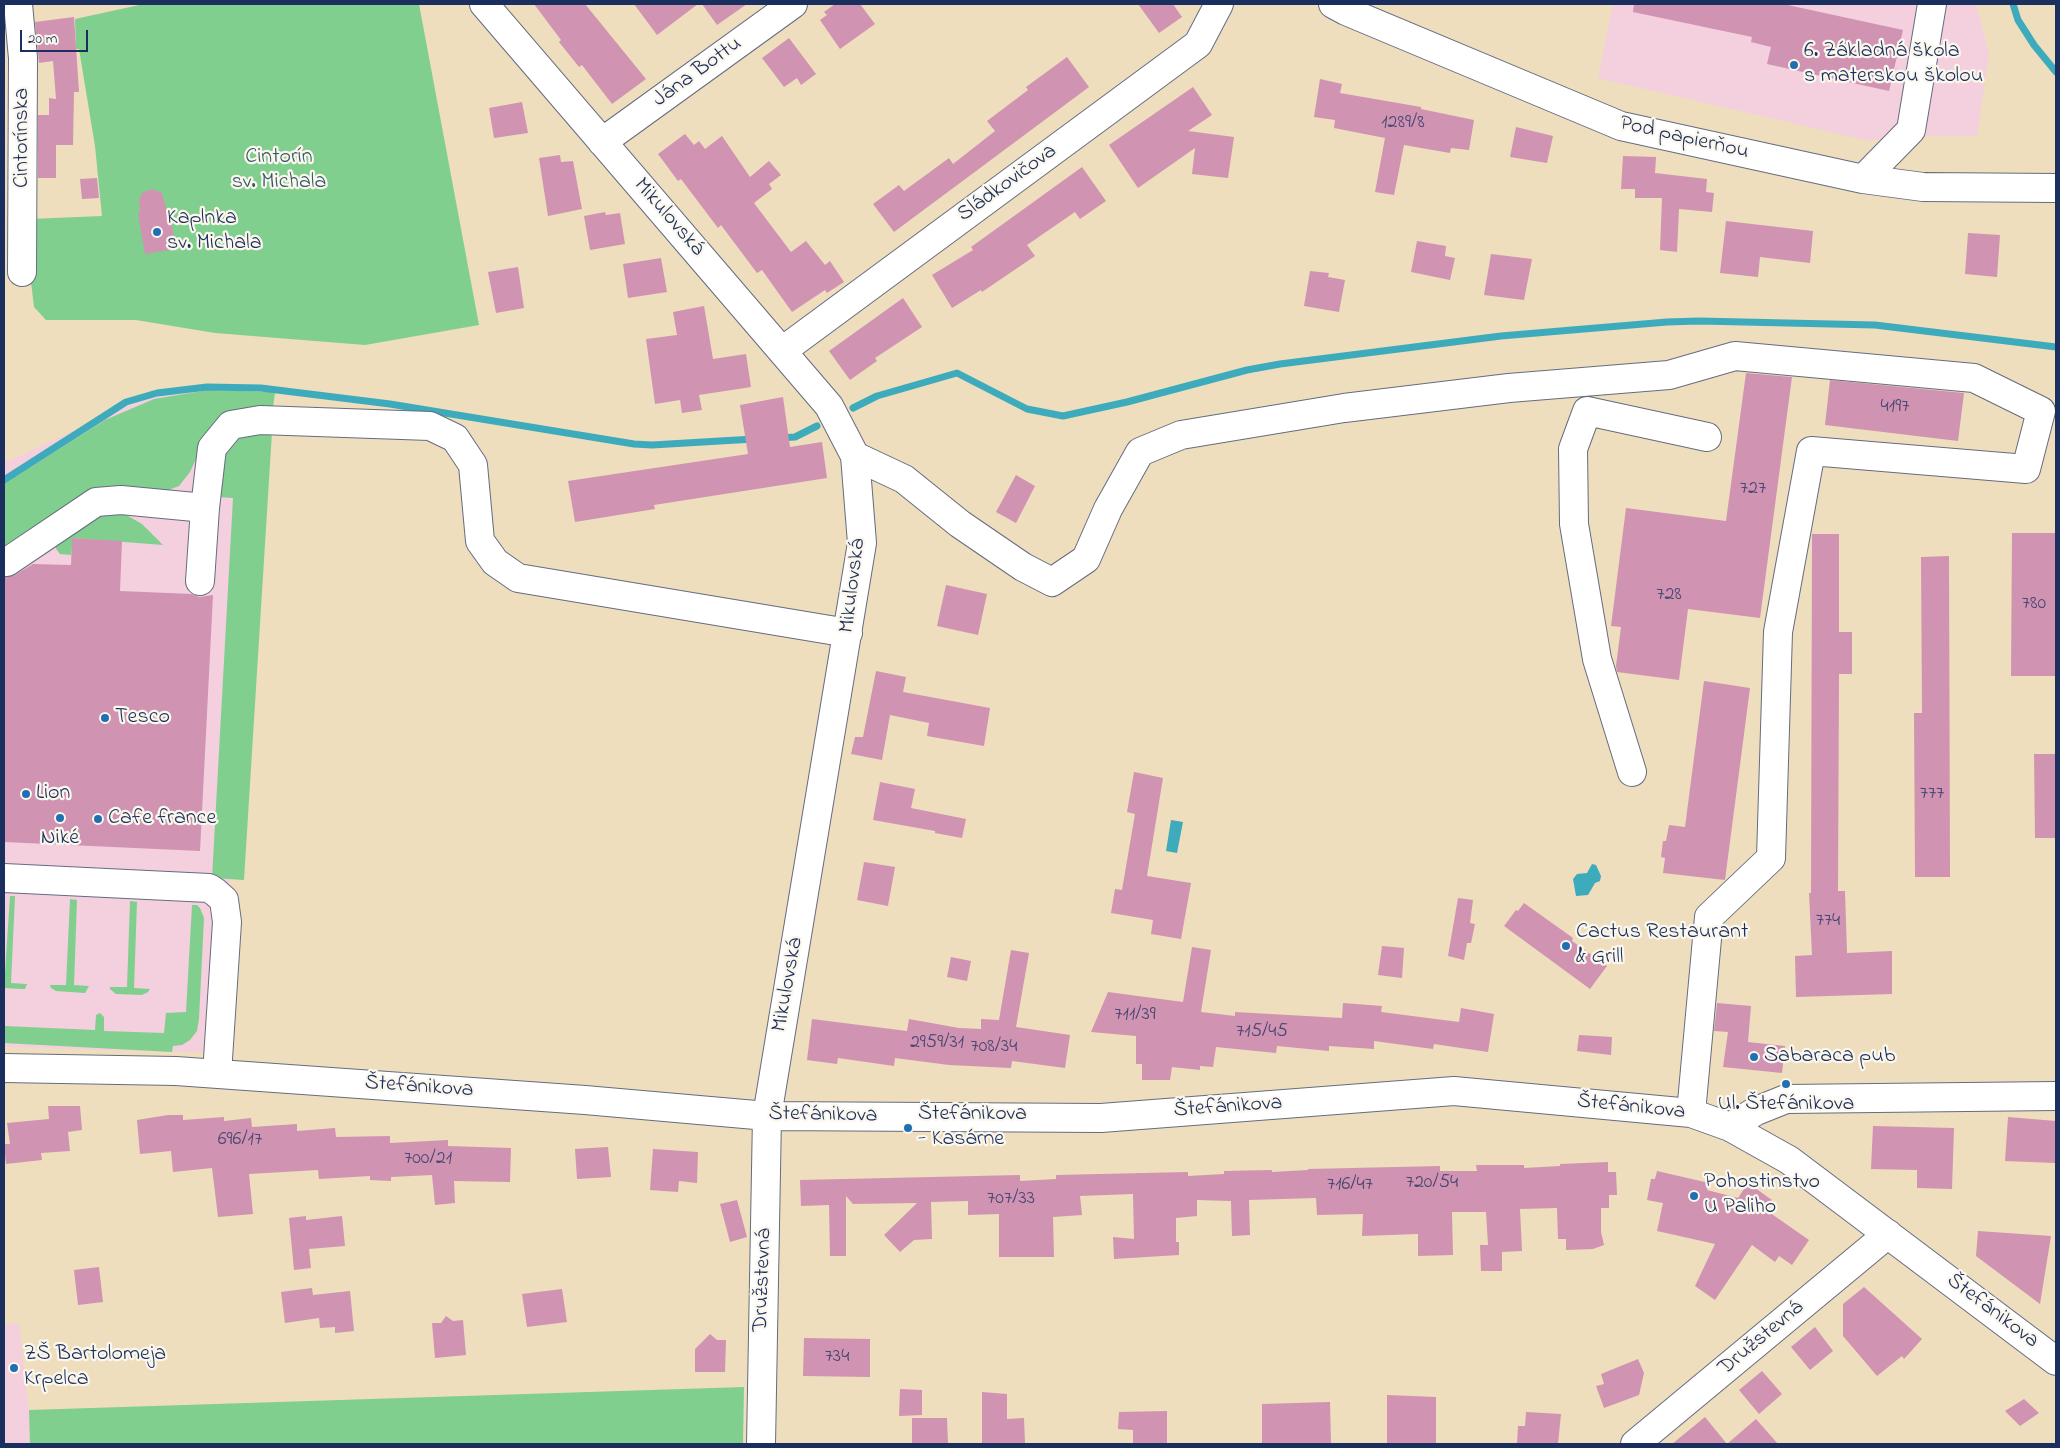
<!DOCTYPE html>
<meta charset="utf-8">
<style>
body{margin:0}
#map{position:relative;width:2060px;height:1448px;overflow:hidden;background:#eedebd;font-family:"Indie Flower",sans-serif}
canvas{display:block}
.frame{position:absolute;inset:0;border:5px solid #1b2f5e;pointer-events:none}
.scale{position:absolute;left:20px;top:30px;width:68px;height:22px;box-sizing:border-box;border:2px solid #1b2f5e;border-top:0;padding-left:6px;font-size:15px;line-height:18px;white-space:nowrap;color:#1b2f5e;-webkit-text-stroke:4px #fbf7ec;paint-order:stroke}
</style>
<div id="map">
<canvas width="2060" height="1448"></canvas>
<div class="frame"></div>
<div class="scale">20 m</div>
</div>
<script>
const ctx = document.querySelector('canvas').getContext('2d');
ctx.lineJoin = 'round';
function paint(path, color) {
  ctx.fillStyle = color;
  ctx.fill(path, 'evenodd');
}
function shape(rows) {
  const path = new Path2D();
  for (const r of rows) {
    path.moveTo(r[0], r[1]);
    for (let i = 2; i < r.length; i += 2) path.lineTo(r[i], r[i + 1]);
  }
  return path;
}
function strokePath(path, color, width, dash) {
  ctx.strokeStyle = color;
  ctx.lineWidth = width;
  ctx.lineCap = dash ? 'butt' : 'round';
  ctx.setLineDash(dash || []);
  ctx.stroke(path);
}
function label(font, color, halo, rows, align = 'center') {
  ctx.font = font + ' "Indie Flower",sans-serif';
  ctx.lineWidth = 4.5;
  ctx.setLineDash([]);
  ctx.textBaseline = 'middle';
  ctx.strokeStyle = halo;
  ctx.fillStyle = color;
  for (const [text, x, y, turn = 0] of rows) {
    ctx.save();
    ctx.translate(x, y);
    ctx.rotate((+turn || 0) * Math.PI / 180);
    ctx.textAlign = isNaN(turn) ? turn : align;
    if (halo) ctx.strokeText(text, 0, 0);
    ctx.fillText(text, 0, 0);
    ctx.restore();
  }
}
const built = shape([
 [1613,4,1976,4,1989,53,1977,136,1905,136,1869,141,1598,78],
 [261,388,219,1053,4,1047,4,463,149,396],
 [19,1323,29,1410,30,1444,4,1444,4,1325]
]);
const green = shape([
 [144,4,419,4,479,325,365,345,215,333,136,320,46,320,34,307,29,265,30,219,102,216,95,146,79,49,76,49,75,19],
 [208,390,275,392,273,408,206,437,190,472,179,486,4,552,4,484,105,420,154,399],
 [272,432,244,880,212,878,233,498,218,497,225,455,230,445,245,434],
 [121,512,142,524,163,545,73,538,71,555,60,554,57,550,54,544,83,516],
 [10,896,15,896,11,983,27,984,25,989,21,989,4,988],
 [70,899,77,900,74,985,89,986,85,993,56,991,51,988,50,985,66,985],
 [130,901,137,902,134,988,150,989,148,992,142,995,116,994,110,989,110,987,127,987],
 [192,905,197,905,200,908,204,918,199,1019,197,1031,190,1040,182,1045,173,1046,172,1052,4,1043,4,1026,95,1030,96,1015,100,1013,104,1017,104,1031,164,1033,166,1013,186,1012],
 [744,1387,743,1444,30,1444,29,1410]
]);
const water = shape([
 [1171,820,1183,822,1177,853,1166,851],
 [1592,864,1596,865,1601,876,1600,881,1595,883,1588,895,1576,896,1573,879,1577,874,1587,873]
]);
const stream = shape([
 [2013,4,2018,20,2034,45,2056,72],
 [853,408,877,396,957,373,1027,409,1063,416,1127,402,1247,370,1280,364,1501,336,1667,322,1699,321,1875,325,2056,347],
 [780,438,795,437,817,426],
 [4,480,126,402,157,393,207,387,261,388,390,404,634,444,652,445,754,439]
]);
const building = shape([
 [534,4,585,4,646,79,612,104,582,65,579,67,559,42,561,40],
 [634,4,698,4,657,35],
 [702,4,747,4,717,25],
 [835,4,860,4,875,24,840,49,820,20,827,15,824,12],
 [1138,4,1173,4,1182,17,1159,33],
 [1634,4,1783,4,1903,30,1889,91,1767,64,1771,47,1751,42,1752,37,1633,12],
 [74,17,79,92,74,92,73,145,56,145,56,178,38,178,38,115,49,115,49,98,56,99,53,61,39,63,35,22],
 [789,38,816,74,801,85,797,78,784,87,762,58],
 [1067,57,1089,87,894,232,873,204,899,185,904,191,949,158,953,164,995,131,987,121,1028,90,1026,87],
 [1320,79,1342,84,1340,93,1421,107,1421,109,1474,120,1469,150,1451,148,1450,153,1404,145,1394,195,1375,192,1385,138,1334,128,1335,120,1314,117],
 [1193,87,1212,115,1188,131,1234,137,1228,178,1192,174,1195,148,1138,188,1109,145],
 [522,102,528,133,494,138,489,108],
 [1516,127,1553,136,1547,163,1510,157],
 [685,134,694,145,699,141,705,149,722,136,750,177,769,161,781,175,769,184,772,189,754,203,791,252,806,241,825,265,830,261,844,282,827,293,825,290,792,312,762,270,757,273,721,225,718,228,681,179,678,181,658,154],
 [560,155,561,162,573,161,582,209,548,216,539,158],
 [1623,156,1656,157,1655,173,1707,179,1706,192,1714,193,1712,212,1679,209,1677,252,1660,250,1662,198,1635,198,1635,189,1621,189],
 [1082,167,1106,201,1080,219,1075,212,1027,245,1035,256,982,292,981,290,952,308,932,275,973,250,971,247],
 [97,178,99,198,82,199,80,179],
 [153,189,162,193,166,208,169,208,176,249,145,254,138,214,140,212,139,199,143,192],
 [605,212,606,215,620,213,625,244,590,250,584,216],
 [1726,221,1813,231,1810,263,1760,257,1758,277,1720,273],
 [1968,233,2000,235,1997,277,1965,274],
 [1417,241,1446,246,1445,256,1455,258,1450,280,1411,272],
 [1491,254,1532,259,1524,300,1484,295],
 [661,258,667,292,628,298,623,264],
 [518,267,524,308,496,313,488,272],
 [1310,271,1329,273,1328,277,1345,280,1339,312,1304,306],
 [903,298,922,327,875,358,877,361,850,380,829,351],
 [704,306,713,359,746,354,751,387,699,395,702,410,682,413,680,400,655,404,646,339,677,335,673,312],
 [1746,373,1792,377,1760,618,1688,609,1679,680,1617,672,1616,666,1621,627,1611,626,1626,508,1726,521],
 [1830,380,1964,393,1958,441,1825,425],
 [783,397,790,447,822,442,827,478,654,505,655,509,575,522,568,481,748,454,740,405],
 [1016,475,1035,486,1016,523,996,512],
 [2012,533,2056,533,2056,676,2011,676],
 [1812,534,1839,534,1839,632,1852,632,1852,674,1839,674,1838,891,1845,891,1847,953,1892,951,1892,994,1796,997,1795,956,1812,955,1809,893,1811,893],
 [72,538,122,541,120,591,192,594,199,597,213,595,200,851,4,842,4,577,15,575,33,564,71,565],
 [1949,556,1950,877,1915,877,1914,713,1922,713,1921,557],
 [946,585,987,594,978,635,937,626],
 [876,671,906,677,903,692,990,708,984,746,927,736,929,723,890,715,882,760,851,754,855,737,863,737],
 [1704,681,1750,688,1725,880,1663,873,1665,858,1661,857,1663,841,1666,841,1669,825,1685,827],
 [2034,754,2056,754,2056,838,2035,838],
 [1134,772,1163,778,1147,876,1191,883,1181,939,1151,934,1153,920,1111,913,1115,889,1122,890,1135,814,1127,812],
 [880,782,915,789,911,808,966,819,962,838,935,833,935,831,873,820],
 [864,862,895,867,888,906,857,900],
 [1458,898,1473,900,1470,923,1475,924,1471,943,1467,943,1464,960,1448,956],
 [1524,903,1573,938,1572,941,1607,966,1590,989,1504,926,1516,910,1518,911],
 [1382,946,1404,948,1402,978,1378,975],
 [1192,947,1211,950,1201,1012,1235,1016,1235,1012,1342,1018,1343,1003,1382,1006,1381,1012,1459,1022,1461,1008,1494,1014,1488,1052,1434,1044,1433,1049,1374,1041,1374,1049,1329,1046,1329,1051,1277,1046,1276,1053,1216,1047,1213,1067,1200,1066,1200,1070,1172,1067,1170,1080,1142,1080,1142,1064,1136,1064,1136,1036,1091,1032,1108,992,1183,1002],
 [1011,950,1029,953,1016,1027,1070,1035,1065,1068,1012,1061,1011,1068,949,1065,895,1058,894,1066,838,1058,837,1064,807,1060,812,1019,907,1031,909,1019,959,1028,981,1029,981,1019,999,1020],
 [951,957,971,961,967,981,947,977],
 [1717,1003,1751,1006,1748,1042,1785,1046,1782,1073,1723,1067,1728,1032,1714,1031],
 [1579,1035,1612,1037,1611,1055,1577,1051],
 [48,1106,80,1106,82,1130,68,1132,70,1151,41,1153,42,1160,6,1164,4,1144,10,1144,7,1123,49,1119],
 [168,1115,183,1115,183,1120,224,1117,224,1121,251,1118,252,1127,297,1124,297,1131,335,1128,336,1137,390,1136,390,1143,448,1140,448,1146,511,1148,510,1182,454,1181,455,1203,435,1205,432,1175,391,1177,391,1181,370,1180,370,1176,319,1179,318,1170,249,1174,253,1214,218,1217,212,1168,173,1172,171,1151,140,1154,137,1120],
 [2008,1117,2056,1121,2055,1163,2005,1161],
 [1873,1126,1954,1128,1952,1189,1917,1188,1917,1170,1871,1169],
 [608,1147,611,1177,577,1179,575,1149],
 [653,1149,698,1152,697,1183,679,1181,678,1192,650,1190],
 [1608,1162,1608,1172,1616,1172,1617,1195,1609,1195,1609,1208,1601,1208,1601,1232,1604,1245,1593,1249,1566,1250,1566,1239,1558,1239,1557,1208,1520,1209,1522,1251,1502,1252,1502,1271,1481,1271,1480,1245,1488,1245,1486,1212,1452,1212,1453,1255,1418,1256,1418,1234,1362,1236,1363,1214,1317,1215,1316,1198,1249,1200,1250,1235,1232,1236,1231,1201,1197,1200,1197,1216,1176,1218,1176,1242,1179,1242,1179,1255,1114,1259,1113,1237,1134,1239,1133,1194,1080,1196,1082,1215,1053,1217,1054,1257,999,1257,999,1214,968,1215,968,1201,931,1202,932,1239,914,1240,900,1252,884,1235,917,1203,853,1204,846,1196,846,1256,830,1256,829,1205,801,1206,800,1180,1020,1175,1020,1181,1056,1179,1056,1175,1188,1172,1188,1176,1224,1174,1224,1171,1272,1170,1272,1172,1308,1170,1308,1169,1440,1166,1440,1171,1477,1171,1476,1165,1524,1165,1524,1168,1560,1166,1560,1164],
 [1657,1171,1709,1183,1707,1190,1738,1198,1748,1183,1772,1200,1766,1210,1809,1240,1792,1265,1779,1256,1775,1262,1752,1245,1715,1300,1695,1286,1715,1244,1657,1231,1663,1203,1647,1200,1651,1179,1655,1179],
 [737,1200,747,1237,730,1242,720,1204],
 [306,1216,306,1220,342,1216,345,1246,309,1249,311,1268,294,1270,289,1218],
 [1978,1231,2051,1236,2040,1304,1976,1256],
 [99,1267,103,1302,78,1305,74,1270],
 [1864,1287,1922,1339,1904,1359,1902,1356,1877,1376,1843,1336,1843,1304],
 [312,1288,313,1295,350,1291,354,1331,335,1333,335,1327,320,1328,319,1318,285,1323,281,1292],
 [562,1289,567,1322,527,1327,522,1294],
 [446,1316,453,1321,463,1320,466,1355,435,1358,432,1323,441,1323],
 [1815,1327,1833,1351,1810,1370,1791,1347],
 [710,1334,717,1340,726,1340,725,1372,695,1372,695,1349],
 [804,1338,870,1339,870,1377,803,1376],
 [1638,1359,1644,1373,1639,1395,1604,1408,1596,1386,1604,1384,1601,1374],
 [1762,1371,1782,1394,1759,1414,1739,1390],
 [900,1389,922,1390,922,1415,899,1416],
 [982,1392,1007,1394,1007,1419,1024,1418,1025,1444,982,1444],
 [1387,1395,1436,1397,1436,1444,1387,1444],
 [2024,1399,2039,1413,2020,1426,2005,1411],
 [1330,1402,1331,1444,1262,1444,1262,1404],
 [1167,1411,1167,1444,1133,1444,1133,1430,1118,1429,1119,1412],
 [1526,1412,1561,1414,1558,1444,1517,1444,1518,1426,1525,1426],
 [1705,1417,1727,1444,1756,1419,1778,1444,1672,1444],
 [912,1418,947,1418,948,1444,912,1444]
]);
const minor = shape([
 [18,4,23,58,22,272],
 [484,4,829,406,855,456,862,543,767,1116,761,1444],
 [1333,4,1346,11,1621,126,1863,179,1923,187,2056,188],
 [602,142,793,4],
 [1863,179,1911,130,1932,4],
 [782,351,1198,44,1219,4],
 [855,456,904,479,960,524,1023,567,1052,582,1086,559,1108,509,1140,452,1181,435,1344,408,1509,388,1669,375,1735,356,1974,378,2041,411,2026,469,1811,451,1778,632,1771,858,1709,917,1691,1113],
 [7,562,96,502,121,500,205,508],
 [200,581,205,508,212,448,231,425,260,420,430,426,455,438,473,465,480,541,495,562,518,578,848,633],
 [1632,772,1597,659,1574,524,1573,449,1587,411,1707,437],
 [4,878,209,888,215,892,224,900,227,922,217,1074],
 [4,1068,176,1071,585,1100,767,1116,1101,1118,1454,1091,1691,1113,1730,1127,1789,1160,2056,1361],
 [1730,1127,1756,1111,1786,1099,2056,1096],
 [1635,1444,1888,1234]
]);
const markers = [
 [1794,65,5,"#1f6fb2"],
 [157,232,5,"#1f6fb2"],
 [105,718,5,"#1f6fb2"],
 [26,794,5,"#1f6fb2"],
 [60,818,5,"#1f6fb2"],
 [98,819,5,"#1f6fb2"],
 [1566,946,5,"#1f6fb2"],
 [1754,1057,5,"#1f6fb2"],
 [1786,1084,5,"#1f6fb2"],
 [908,1128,5,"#1f6fb2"],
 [1694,1196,5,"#1f6fb2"],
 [14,1368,5,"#1f6fb2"]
];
const numberNames = [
 ["1289/8",1403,124],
 ["4197",1895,408],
 ["727",1753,490],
 ["728",1669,596],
 ["780",2034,605],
 ["777",1932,795],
 ["774",1828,922],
 ["711/39",1135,1016],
 ["715/45",1262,1033],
 ["2959/31",937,1044],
 ["708/34",994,1048],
 ["696/17",240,1141],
 ["700/21",428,1160],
 ["720/54",1432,1184],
 ["716/47",1350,1186],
 ["707/33",1011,1200],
 ["734",837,1358]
];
const poiNames = [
 ["6. Základná škola",1804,52],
 ["s materskou školou",1804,77],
 ["Kaplnka",167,219],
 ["sv. Michala",167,244],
 ["Tesco",115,718],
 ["Lion",36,794],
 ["Cafe france",108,819],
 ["Niké",60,839,"center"],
 ["Cactus Restaurant",1576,933],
 ["& Grill",1576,958],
 ["Sabaraca pub",1764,1057],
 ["Ul. Štefánikova",1786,1105,"center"],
 ["Štefánikova",918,1115],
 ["- Kasárne",918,1140],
 ["Pohostinstvo",1704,1183],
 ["U Paliho",1704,1208],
 ["ZŠ Bartolomeja",24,1355],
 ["Krpelca",24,1380]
];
const streetNames = [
 ["Jána Bottu",698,73,-36],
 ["Cintorínska",23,138,-90],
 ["Pod papierňou",1684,139,13],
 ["Sládkovičova",1008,184,-36],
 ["Mikulovská",668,218,49],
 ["Mikulovská",854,586,-83],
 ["Mikulovská",789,985,-80],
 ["Štefánikova",419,1088,4],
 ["Štefánikova",1228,1108,-4],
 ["Štefánikova",1631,1108,6],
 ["Štefánikova",823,1116,1],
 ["Družstevná",764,1280,-88],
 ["Štefánikova",1992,1312,37],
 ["Družstevná",1762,1339,-40]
];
const parkNames = [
 ["Cintorín",279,158],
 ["sv. Michala",279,183]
];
paint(built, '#f4cfdd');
paint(green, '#81cf8e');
paint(water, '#3dabbb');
strokePath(stream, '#3dabbb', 7);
paint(building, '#d093b2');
strokePath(minor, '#656c7f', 30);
strokePath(minor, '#fff', 28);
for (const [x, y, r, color] of markers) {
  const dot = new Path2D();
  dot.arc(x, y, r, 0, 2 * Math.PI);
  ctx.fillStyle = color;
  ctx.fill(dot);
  strokePath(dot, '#fbf7ec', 2);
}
label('20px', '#484873', null, numberNames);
label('22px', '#1b2f5e', '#fbf7ec', poiNames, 'left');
label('22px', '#1b2f5e', '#fbf7ec', streetNames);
label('22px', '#34576a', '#fbf7ec', parkNames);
</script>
